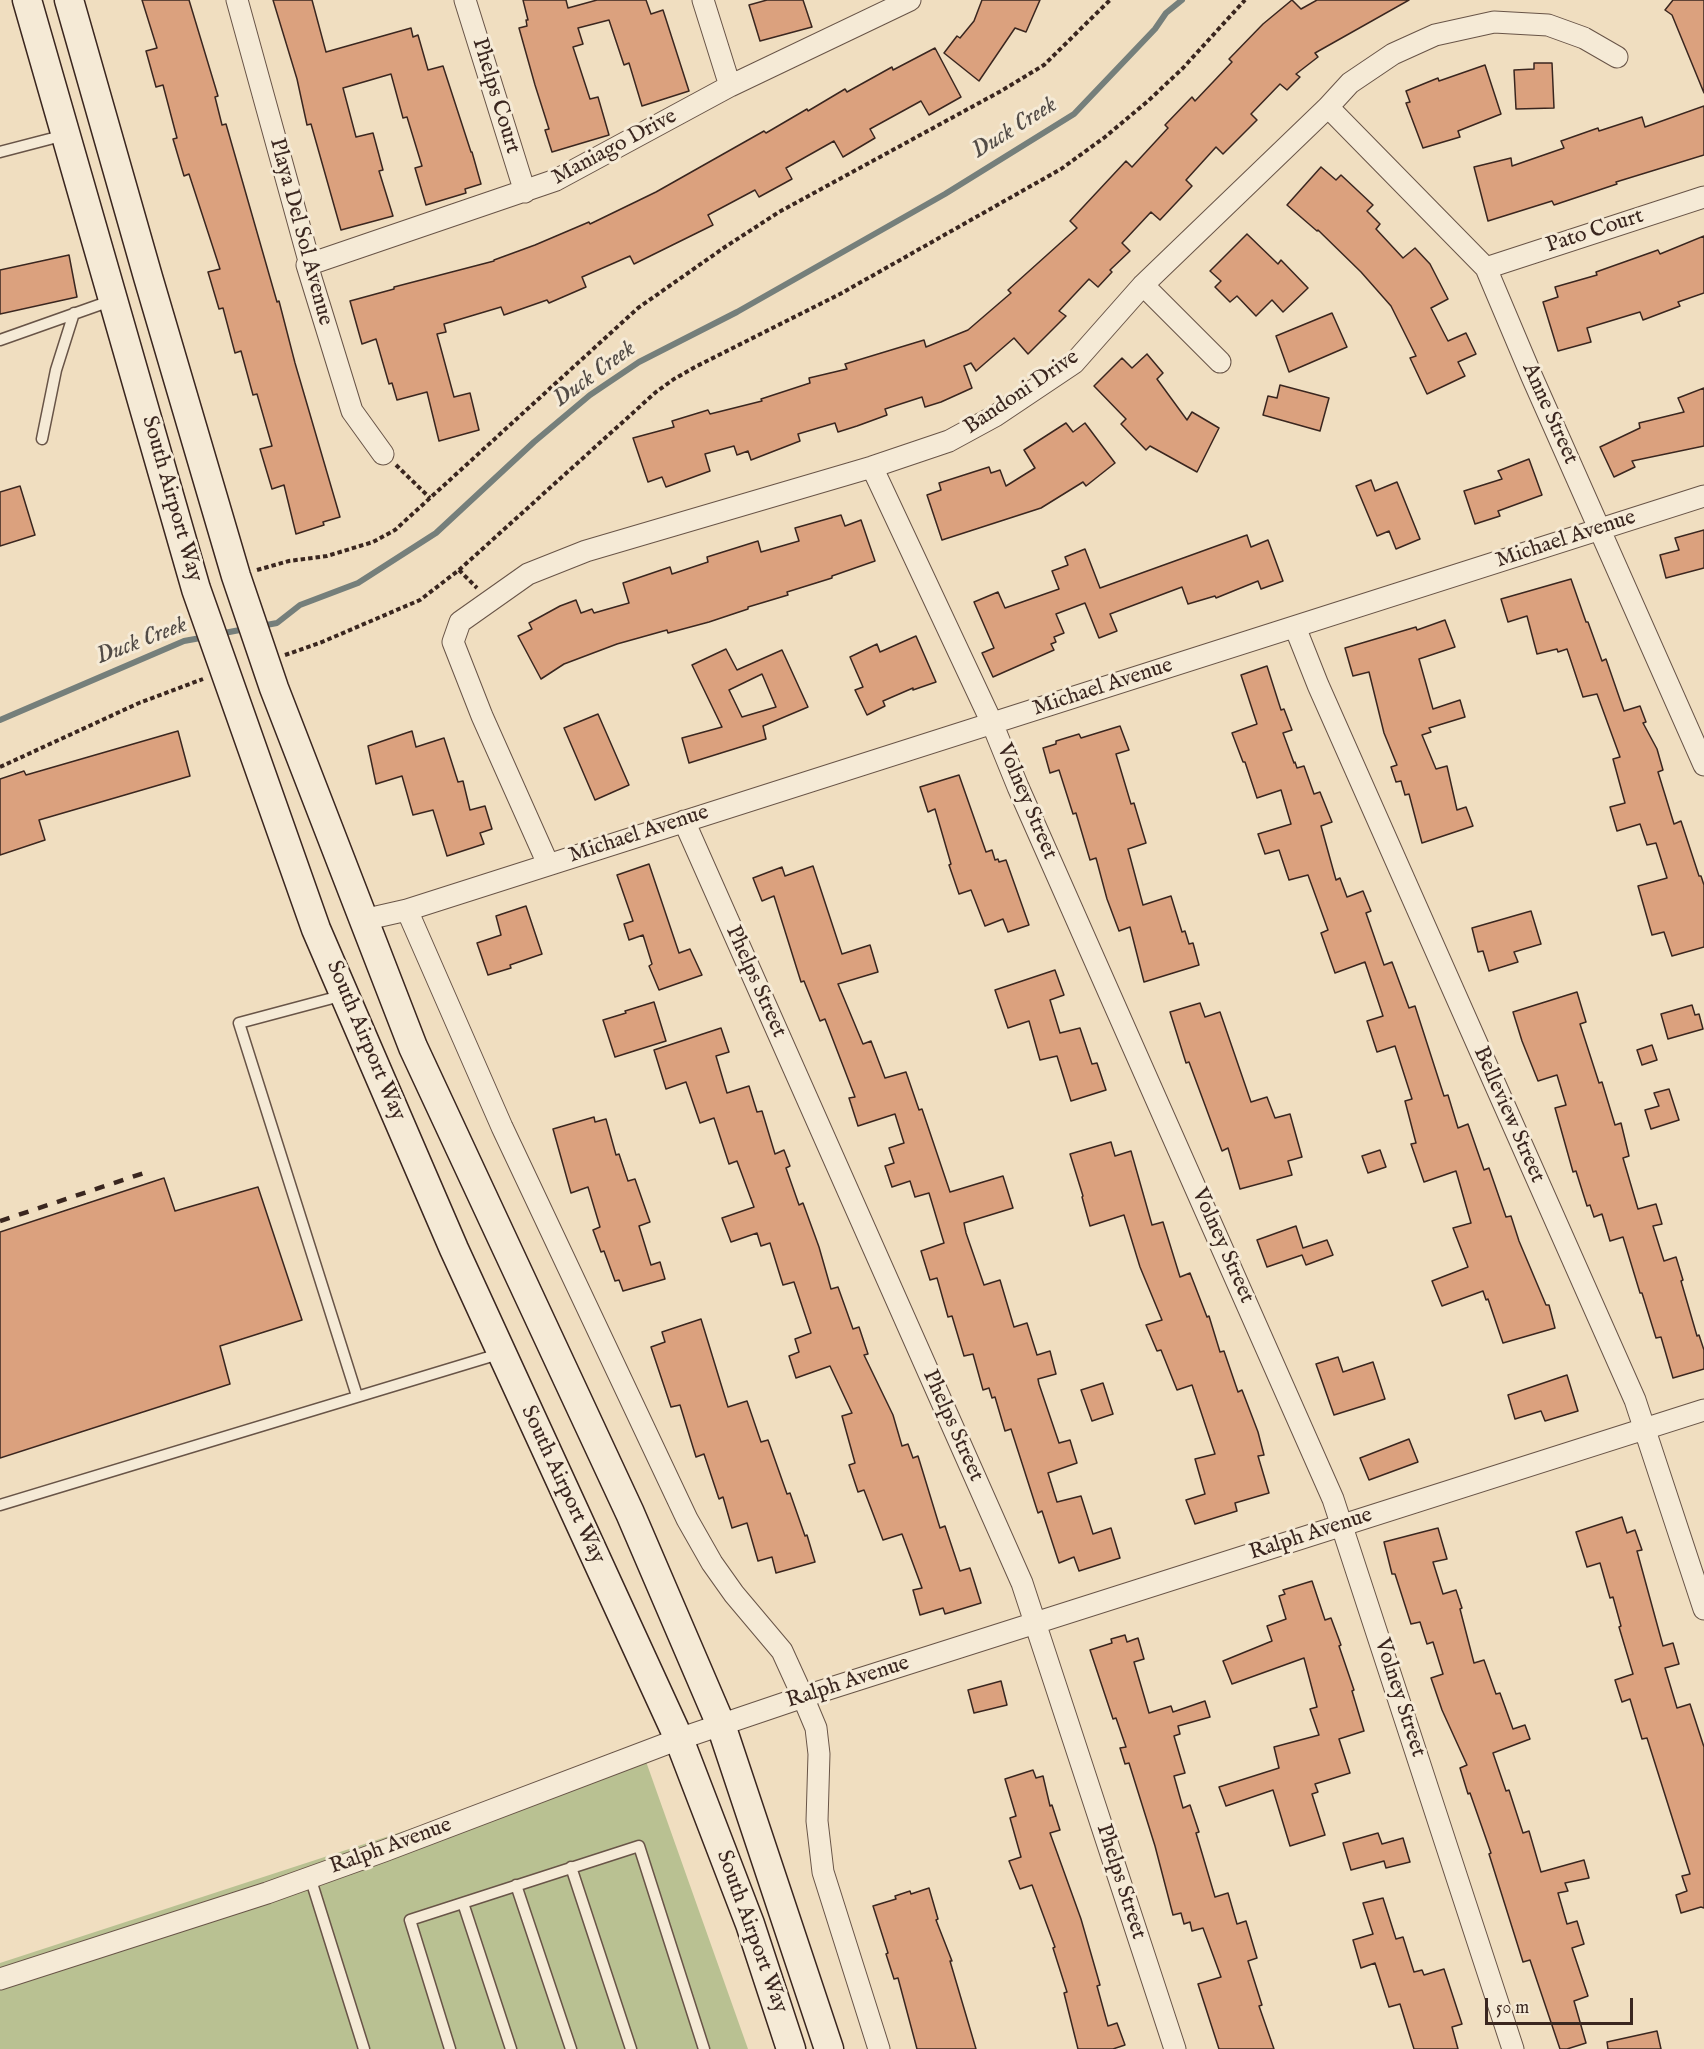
<!DOCTYPE html>
<style>
body{margin:0}
#map{position:relative;width:1704px;height:2049px;overflow:hidden;background:#f0dec0;font-family:"IM FELL English",serif}
canvas{display:block}
.scale{position:absolute;left:1485px;top:1998px;width:148px;height:27px;box-sizing:border-box;border:3px solid #3a261f;border-top:0;padding-left:8px;font-size:18px;line-height:21px;white-space:nowrap;color:#3a261f;-webkit-text-stroke:4px #f5ead6;paint-order:stroke}
</style>
<div id="map">
<canvas width="1704" height="2049"></canvas>
<div class="scale">50 m</div>
</div>
<script>
const ctx = document.querySelector('canvas').getContext('2d');
ctx.lineJoin = 'round';
function paint(path, color) {
  ctx.fillStyle = color;
  ctx.fill(path, 'evenodd');
}
function shape(rows) {
  const path = new Path2D();
  for (const r of rows) {
    path.moveTo(r[0], r[1]);
    for (let i = 2; i < r.length; i += 2) path.lineTo(r[i], r[i + 1]);
  }
  return path;
}
function strokePath(path, color, width, dash) {
  ctx.strokeStyle = color;
  ctx.lineWidth = width;
  ctx.lineCap = dash ? 'butt' : 'round';
  ctx.setLineDash(dash || []);
  ctx.stroke(path);
}
function label(font, color, halo, rows, align = 'center') {
  ctx.font = font + ' "IM FELL English",serif';
  ctx.lineWidth = 6;
  ctx.setLineDash([]);
  ctx.textBaseline = 'middle';
  ctx.strokeStyle = halo;
  ctx.fillStyle = color;
  for (const [text, x, y, turn = 0] of rows) {
    ctx.save();
    ctx.translate(x, y);
    ctx.rotate((+turn || 0) * Math.PI / 180);
    ctx.textAlign = isNaN(turn) ? turn : align;
    if (halo) ctx.strokeText(text, 0, 0);
    ctx.fillText(text, 0, 0);
    ctx.restore();
  }
}
const green = shape([
 [643,1753,748,2049,0,2049,0,1963]
]);
const stream = shape([
 [261,626,277,623,300,605,358,583,436,533,534,442,590,395,639,362,737,312,945,194,1074,114,1155,29,1166,13,1182,0],
 [219,634,245,629],
 [0,720,184,641,206,637]
]);
const building = shape([
 [142,0,189,0,218,96,215,97,222,125,226,124,277,302,279,301,295,363,340,517,323,522,324,525,296,534,284,485,272,489,260,449,272,446,257,394,253,395,241,351,235,353,223,308,219,309,208,272,220,269,189,174,184,176,173,139,177,138,163,85,156,87,146,51,157,48,142,0],
 [273,0,312,0,326,52,411,28,413,37,418,35,428,70,443,66,471,152,472,152,481,184,465,189,466,193,426,205,415,168,422,166,407,117,403,118,391,74,343,88,356,137,373,133,383,170,379,171,393,216,341,230,311,124,307,125,297,79,273,0],
 [523,0,566,0,568,8,597,0,646,0,651,14,663,10,689,91,642,106,629,63,624,65,609,20,578,28,583,44,573,47,590,99,598,97,609,135,552,152,545,130,549,129,535,85,519,28,527,26,526,20,528,20,523,0],
 [767,0,803,0,812,27,760,41,749,5,767,0],
 [982,0,1040,0,1026,32,1015,28,979,81,944,53,957,36,960,38,974,21,982,0],
 [1292,0,1301,9,1317,0,1409,0,1315,53,1318,57,1296,74,1300,77,1287,90,1280,84,1251,114,1257,120,1223,154,1216,147,1186,180,1192,186,1160,220,1151,212,1122,243,1130,251,1110,270,1112,272,1098,287,1089,279,1059,311,1066,316,1028,354,1014,338,976,371,971,363,964,366,972,388,941,402,925,407,922,397,885,409,887,415,857,426,838,432,835,423,798,434,800,441,751,460,748,451,737,455,734,446,705,454,710,471,666,487,662,477,648,482,633,438,674,427,672,421,708,410,710,414,762,401,761,399,810,383,809,378,847,369,845,364,924,340,926,347,968,330,1011,293,1008,290,1077,228,1070,221,1126,161,1132,167,1168,128,1165,125,1192,97,1195,101,1232,62,1229,59,1263,24,1292,0],
 [1673,0,1704,0,1704,93,1672,15,1665,10,1673,0],
 [935,48,961,97,929,115,921,101,870,129,875,138,843,157,834,141,786,168,792,179,759,197,755,190,708,215,713,225,634,264,630,256,582,277,586,287,549,303,547,300,504,315,501,307,444,324,446,332,437,334,454,397,470,393,479,430,439,441,427,392,397,400,392,383,389,384,376,339,362,344,350,301,394,289,394,287,494,261,494,260,535,245,589,222,590,224,656,192,764,131,766,133,807,109,808,111,845,89,847,92,892,67,893,70,935,48],
 [1534,63,1552,63,1554,108,1516,109,1514,70,1534,69,1534,63],
 [1485,65,1501,114,1458,131,1460,137,1423,148,1406,103,1410,102,1406,91,1438,78,1439,81,1485,65],
 [1704,106,1704,155,1616,182,1617,184,1554,205,1552,201,1488,221,1474,167,1511,158,1512,166,1564,148,1561,141,1598,128,1599,131,1642,117,1645,127,1704,106],
 [1321,167,1336,180,1341,175,1373,205,1367,211,1380,224,1376,229,1403,258,1415,248,1430,264,1448,299,1431,308,1448,341,1466,333,1476,354,1458,362,1465,376,1427,394,1410,358,1416,356,1391,306,1361,272,1318,230,1317,231,1287,205,1321,167],
 [1247,234,1278,264,1281,260,1308,288,1283,312,1272,300,1256,316,1237,296,1230,302,1215,287,1221,281,1210,271,1247,234],
 [1704,236,1704,293,1678,302,1680,306,1643,320,1640,312,1587,328,1591,342,1558,351,1543,302,1558,297,1555,287,1597,275,1596,272,1658,250,1660,254,1704,236],
 [69,255,77,297,0,314,0,270,69,255],
 [1332,313,1347,347,1289,372,1276,336,1332,313],
 [1147,354,1163,373,1157,379,1187,420,1192,412,1219,428,1197,472,1150,446,1146,450,1121,424,1126,419,1094,386,1122,358,1132,368,1147,354],
 [1280,385,1329,398,1320,431,1263,415,1268,396,1277,398,1280,385],
 [1704,388,1704,446,1632,461,1635,467,1614,477,1600,447,1640,428,1639,423,1684,412,1678,398,1704,388],
 [1066,423,1073,432,1085,423,1115,463,1086,486,1083,482,1041,508,942,540,927,495,941,490,939,483,989,467,991,473,1000,470,1006,486,1035,468,1024,450,1066,423],
 [1529,459,1542,495,1498,511,1500,516,1475,524,1464,491,1502,479,1498,471,1529,459],
 [1371,480,1375,491,1397,482,1420,539,1396,549,1389,531,1377,536,1356,486,1371,480],
 [20,486,35,535,0,546,0,492,20,486],
 [841,515,845,526,861,520,875,561,832,576,832,578,787,592,788,595,748,607,748,609,709,622,668,633,667,630,617,644,564,664,541,679,518,636,532,629,529,623,560,606,576,600,581,613,592,609,594,613,629,603,623,583,670,567,672,574,708,562,707,557,758,541,761,552,799,541,795,528,841,515],
 [1704,530,1704,568,1666,578,1660,555,1679,550,1675,538,1704,530],
 [1247,535,1251,547,1268,540,1283,581,1261,589,1258,581,1216,598,1215,596,1188,604,1182,587,1110,614,1117,631,1099,638,1085,603,1056,614,1064,633,1054,637,1056,642,1051,644,1054,650,993,677,982,653,994,648,974,602,998,592,1005,608,1059,589,1052,571,1068,565,1065,557,1085,549,1100,588,1247,535],
 [1571,579,1586,622,1588,622,1602,661,1606,659,1624,711,1640,706,1646,722,1643,723,1657,749,1663,770,1658,772,1674,824,1681,821,1699,876,1701,876,1704,885,1704,947,1672,956,1664,932,1652,935,1638,886,1667,878,1656,843,1647,845,1640,824,1617,831,1610,807,1625,803,1613,759,1620,757,1597,694,1583,697,1567,649,1558,652,1557,649,1537,654,1527,616,1508,622,1501,599,1571,579],
 [1445,620,1455,647,1419,659,1433,709,1460,700,1465,717,1429,728,1431,732,1422,735,1436,769,1447,766,1457,810,1466,807,1473,826,1422,843,1409,794,1405,795,1401,781,1396,782,1391,767,1397,765,1384,733,1369,672,1353,676,1345,648,1416,627,1417,630,1445,620],
 [916,636,936,682,913,690,913,688,883,701,885,706,867,715,855,690,863,687,850,657,877,644,880,652,916,636],
 [726,649,737,670,782,650,808,707,763,726,766,739,689,763,682,738,722,727,692,665,726,649],
 [762,674,776,707,742,717,729,690,762,674],
 [1267,666,1281,710,1284,709,1292,730,1283,733,1294,763,1295,762,1297,768,1304,766,1314,794,1320,792,1332,822,1321,826,1336,880,1340,878,1347,897,1363,891,1371,911,1366,913,1384,965,1392,962,1409,1008,1415,1006,1444,1096,1448,1095,1458,1128,1468,1124,1484,1170,1489,1168,1506,1217,1511,1216,1519,1241,1546,1305,1549,1305,1555,1328,1503,1343,1488,1299,1486,1300,1483,1291,1442,1306,1432,1281,1468,1267,1453,1228,1471,1223,1456,1171,1424,1182,1411,1144,1416,1143,1405,1101,1412,1099,1395,1046,1377,1052,1367,1021,1383,1016,1365,962,1335,973,1321,933,1328,930,1308,875,1289,880,1279,850,1265,854,1258,834,1291,824,1281,790,1257,798,1245,762,1243,762,1232,733,1257,724,1241,675,1267,666],
 [598,714,629,785,595,800,564,728,598,714],
 [1120,726,1129,750,1116,754,1131,804,1134,803,1146,843,1128,849,1143,905,1171,896,1182,932,1185,931,1189,944,1193,943,1199,965,1144,982,1130,927,1119,931,1107,899,1096,858,1090,860,1076,813,1073,814,1059,770,1050,773,1043,748,1056,744,1056,741,1079,734,1081,738,1120,726],
 [178,731,190,776,39,820,45,840,0,855,0,779,24,771,26,775,178,731],
 [412,731,416,747,444,738,458,782,463,781,470,810,485,806,492,829,480,833,484,844,447,856,433,810,413,815,402,776,376,784,368,746,412,731],
 [959,775,986,852,992,850,995,860,998,859,999,862,1006,860,1029,925,1008,932,1003,919,985,926,971,890,959,894,949,865,951,864,935,809,928,812,920,787,959,775],
 [649,864,679,953,690,949,702,975,659,990,649,966,652,964,643,935,629,940,624,924,633,921,617,875,649,864],
 [813,866,842,954,870,945,878,972,838,984,863,1044,871,1041,885,1078,906,1072,919,1110,922,1109,950,1192,1003,1176,1013,1208,964,1223,966,1233,984,1285,1000,1280,1014,1327,1027,1323,1037,1355,1050,1351,1056,1374,1038,1379,1039,1384,1059,1443,1070,1440,1077,1463,1048,1473,1057,1502,1081,1496,1093,1534,1111,1528,1120,1558,1079,1571,1074,1557,1059,1563,1042,1511,1038,1513,1011,1429,1005,1431,995,1397,992,1398,989,1388,983,1390,973,1354,964,1356,952,1316,948,1317,937,1278,930,1280,921,1251,944,1243,929,1193,915,1197,910,1181,892,1187,885,1166,894,1163,889,1148,904,1143,895,1114,858,1126,849,1098,855,1097,825,1019,820,1021,804,981,801,982,774,896,762,901,753,878,782,867,785,876,813,866],
 [526,906,542,954,510,965,511,968,488,975,477,943,501,935,496,916,526,906],
 [1531,911,1541,944,1514,952,1518,962,1489,971,1483,951,1478,952,1472,928,1531,911],
 [1055,970,1064,995,1050,1000,1060,1033,1080,1028,1092,1064,1097,1063,1106,1090,1071,1101,1057,1056,1040,1060,1029,1021,1008,1028,995,990,1055,970],
 [1577,992,1586,1022,1580,1024,1599,1083,1602,1082,1615,1125,1621,1123,1629,1156,1623,1158,1638,1209,1656,1204,1662,1224,1653,1226,1664,1261,1676,1257,1683,1280,1681,1281,1697,1336,1699,1335,1704,1350,1704,1369,1673,1378,1661,1337,1656,1338,1642,1293,1640,1293,1623,1237,1610,1241,1602,1214,1594,1217,1590,1205,1587,1206,1576,1171,1573,1172,1555,1108,1566,1105,1557,1075,1538,1081,1522,1041,1513,1012,1577,992],
 [654,1002,666,1041,615,1057,603,1020,626,1013,625,1011,654,1002],
 [1200,1003,1205,1017,1220,1012,1251,1102,1267,1097,1275,1118,1290,1114,1302,1157,1288,1161,1292,1175,1240,1189,1228,1148,1222,1151,1189,1062,1186,1063,1170,1012,1200,1003],
 [1692,1005,1695,1015,1699,1014,1703,1029,1668,1039,1661,1014,1692,1005],
 [721,1028,729,1052,716,1056,727,1093,749,1086,757,1112,762,1111,775,1154,784,1150,790,1166,786,1168,799,1205,803,1203,819,1247,831,1289,838,1287,853,1329,859,1327,868,1354,864,1355,893,1415,902,1446,908,1444,913,1458,918,1456,940,1528,945,1526,960,1571,970,1568,981,1603,945,1614,943,1608,920,1615,913,1590,922,1588,902,1534,883,1540,864,1490,858,1492,849,1465,855,1463,842,1416,852,1413,830,1366,796,1378,789,1356,799,1352,795,1339,811,1333,794,1282,783,1285,770,1243,761,1246,757,1233,731,1242,722,1218,754,1207,737,1161,729,1164,714,1118,700,1123,686,1082,666,1089,654,1050,721,1028],
 [1652,1045,1657,1060,1642,1065,1637,1050,1652,1045],
 [1669,1089,1679,1120,1651,1129,1645,1110,1659,1106,1654,1093,1669,1089],
 [594,1117,595,1122,606,1119,616,1155,619,1154,628,1181,635,1179,650,1222,639,1226,651,1265,660,1262,665,1279,623,1291,619,1280,615,1281,604,1251,601,1252,593,1230,600,1227,588,1187,571,1193,553,1129,594,1117],
 [1111,1142,1115,1156,1131,1151,1152,1225,1163,1222,1180,1277,1190,1273,1207,1317,1209,1316,1220,1352,1224,1351,1238,1392,1242,1390,1258,1432,1264,1455,1258,1456,1269,1493,1235,1503,1237,1511,1195,1524,1186,1500,1205,1494,1195,1459,1215,1454,1192,1385,1177,1390,1161,1350,1157,1351,1146,1325,1162,1320,1140,1267,1124,1215,1090,1226,1082,1197,1083,1196,1070,1154,1111,1142],
 [1380,1150,1386,1167,1368,1173,1362,1156,1380,1150],
 [164,1178,175,1211,258,1187,302,1320,220,1346,230,1384,0,1458,0,1232,164,1178],
 [1296,1226,1303,1248,1327,1240,1333,1255,1306,1265,1302,1255,1267,1267,1257,1240,1296,1226],
 [701,1319,728,1407,747,1401,761,1442,768,1440,787,1494,790,1493,805,1536,807,1535,815,1562,776,1573,772,1557,758,1561,747,1523,732,1528,723,1497,719,1499,704,1454,696,1457,680,1405,671,1407,651,1347,665,1342,662,1332,701,1319],
 [1338,1357,1343,1372,1373,1362,1385,1399,1334,1415,1316,1364,1338,1357],
 [1567,1375,1578,1411,1545,1421,1541,1411,1515,1419,1508,1395,1567,1375],
 [1103,1383,1113,1414,1092,1421,1081,1390,1103,1383],
 [1409,1439,1418,1462,1369,1480,1360,1458,1409,1439],
 [1622,1517,1627,1533,1635,1530,1642,1550,1637,1551,1663,1646,1673,1643,1679,1664,1665,1668,1677,1708,1690,1704,1704,1747,1704,1908,1701,1907,1681,1913,1676,1895,1687,1891,1682,1876,1690,1874,1647,1738,1642,1739,1630,1699,1622,1702,1615,1680,1633,1674,1619,1627,1621,1626,1613,1597,1610,1598,1600,1563,1587,1567,1576,1532,1622,1517],
 [1438,1528,1447,1559,1433,1562,1443,1594,1456,1590,1462,1608,1460,1609,1474,1663,1484,1660,1496,1694,1500,1693,1513,1729,1525,1725,1530,1739,1493,1753,1506,1791,1509,1790,1523,1833,1529,1831,1541,1872,1584,1860,1589,1878,1565,1883,1568,1891,1558,1893,1567,1924,1577,1921,1584,1944,1572,1948,1588,1996,1574,2001,1586,2043,1567,2049,1560,2049,1530,1960,1523,1962,1489,1854,1491,1853,1470,1793,1468,1794,1460,1768,1467,1765,1442,1710,1431,1678,1443,1674,1433,1642,1427,1644,1420,1622,1411,1624,1395,1574,1392,1574,1384,1542,1438,1528],
 [1312,1581,1325,1620,1331,1618,1341,1645,1339,1646,1354,1690,1352,1691,1364,1731,1339,1739,1350,1773,1315,1784,1318,1792,1312,1794,1325,1835,1290,1846,1273,1790,1226,1806,1219,1787,1279,1768,1274,1747,1319,1735,1310,1709,1317,1707,1304,1658,1232,1684,1223,1661,1272,1641,1267,1626,1286,1619,1279,1596,1285,1594,1283,1590,1312,1581],
 [1125,1635,1127,1642,1138,1638,1144,1659,1134,1662,1149,1713,1171,1706,1173,1712,1205,1701,1210,1717,1178,1726,1180,1734,1174,1736,1185,1773,1174,1776,1183,1808,1190,1805,1199,1832,1196,1833,1215,1897,1228,1893,1237,1924,1246,1921,1257,1958,1248,1961,1262,2005,1259,2006,1274,2049,1219,2049,1198,1984,1221,1977,1203,1928,1192,1931,1190,1922,1184,1924,1181,1913,1173,1915,1155,1846,1129,1763,1125,1764,1120,1748,1126,1747,1116,1718,1113,1719,1090,1650,1112,1643,1111,1639,1125,1635],
 [1001,1681,1007,1705,974,1713,968,1690,1001,1681],
 [1033,1770,1036,1778,1043,1776,1050,1806,1052,1805,1060,1830,1050,1833,1081,1919,1100,1985,1097,1986,1108,2026,1117,2023,1125,2045,1113,2049,1078,2049,1064,1993,1067,1992,1053,1948,1055,1947,1032,1885,1020,1889,1009,1861,1021,1857,1010,1818,1016,1816,1005,1779,1033,1770],
 [1378,1833,1382,1844,1403,1838,1410,1862,1386,1868,1384,1861,1351,1870,1343,1843,1378,1833],
 [929,1888,938,1919,936,1920,952,1961,950,1961,976,2049,917,2049,898,1978,894,1979,886,1954,888,1953,873,1906,896,1899,895,1896,910,1891,911,1894,929,1888],
 [1383,1898,1396,1939,1403,1937,1414,1972,1422,1970,1424,1975,1444,1969,1462,2024,1452,2027,1458,2049,1414,2049,1400,2004,1389,2007,1375,1963,1361,1968,1353,1940,1373,1934,1363,1903,1383,1898],
 [1657,2031,1661,2049,1608,2049,1607,2042,1657,2031]
]);
const path = shape([
 [396,465,430,498],
 [257,570,289,561,327,556,373,542,395,530,638,308,725,247,779,212,1001,91,1044,65,1110,0],
 [459,570,477,588],
 [285,655,322,642,420,600,459,570,656,392,674,379,695,367,840,294,1061,169,1105,137,1148,101,1183,68,1245,0],
 [0,767,139,703,203,679]
]);
const service = shape([
 [0,152,65,135],
 [0,340,113,300],
 [42,439,56,370,74,313],
 [344,995,239,1023,357,1396],
 [0,1505,502,1353],
 [571,1867,631,2049],
 [310,1877,364,2049],
 [516,1885,571,2049],
 [463,1903,511,2049],
 [450,2049,410,1920,639,1846,704,2049]
]);
const minor = shape([
 [237,0,309,261,307,265,352,411,383,454],
 [465,0,525,192],
 [703,0,730,86],
 [1328,107,1486,268,1532,377,1704,765],
 [307,265,556,180,730,86,910,0],
 [1486,268,1704,197],
 [1143,285,1220,362],
 [872,467,992,723,1018,787,1333,1499,1513,2049],
 [1295,627,1318,685,1635,1400,1704,1609],
 [684,821,1022,1583,1175,2049],
 [548,864,482,716,453,642,460,622,528,574,586,551,872,467,949,441,995,416,1074,363,1143,285,1328,107,1350,83,1393,54,1435,35,1494,22,1548,25,1584,38,1617,57],
 [407,910,502,1127,687,1519,712,1563,734,1594,782,1651,803,1697,816,1728,819,1754,817,1821,823,1872,879,2049],
 [363,920,407,910,1704,496],
 [0,1979,267,1893,384,1851,679,1739,803,1697,1704,1410]
]);
const secondary = shape([
 [27,0,196,589,316,929,454,1249,679,1739,750,1924,791,2049],
 [69,0,148,277,236,576,274,688,413,1047,630,1513,721,1725,829,2049]
]);
const rail = shape([
 [0,1221,150,1171]
]);
const streetNames = [
 ["Phelps Court",495,96,73],
 ["Maniago Drive",615,148,-28],
 ["Playa Del Sol Avenue",300,232,75],
 ["Pato Court",1595,232,-18],
 ["Bandoni Drive",1022,393,-34],
 ["Anne Street",1549,414,66],
 ["South Airport Way",171,499,74],
 ["Michael Avenue",1566,540,-18],
 ["Michael Avenue",1103,688,-18],
 ["Volney Street",1026,802,67],
 ["Michael Avenue",639,835,-18],
 ["Phelps Street",755,982,66],
 ["South Airport Way",365,1041,67],
 ["Belleview Street",1508,1115,66],
 ["Volney Street",1222,1246,66],
 ["Phelps Street",952,1426,66],
 ["South Airport Way",562,1485,65],
 ["Ralph Avenue",1311,1535,-18],
 ["Ralph Avenue",848,1683,-18],
 ["Volney Street",1399,1698,72],
 ["Ralph Avenue",391,1847,-20],
 ["Phelps Street",1120,1882,72],
 ["South Airport Way",751,1932,70]
];
const waterNames = [
 ["Duck Creek",1015,129,-32],
 ["Duck Creek",595,375,-36],
 ["Duck Creek",142,642,-21]
];
paint(green, '#b9c192');
strokePath(stream, '#757f7b', 6);
paint(building, '#dba17e');
strokePath(building, '#3a261f', 1.5);
strokePath(service, '#685447', 13);
strokePath(minor, '#685447', 23);
strokePath(secondary, '#3a261f', 31);
strokePath(path, '#3a261f', 4, [4.5, 3]);
strokePath(service, '#f5ead6', 10);
strokePath(minor, '#f5ead6', 21);
strokePath(secondary, '#f5ead6', 28);
strokePath(rail, '#3a261f', 4.5, [10, 10]);
label('22px', '#3a261f', '#f5ead6', streetNames);
label('italic 24px', '#524b46', '#f5ead6', waterNames);
</script>
